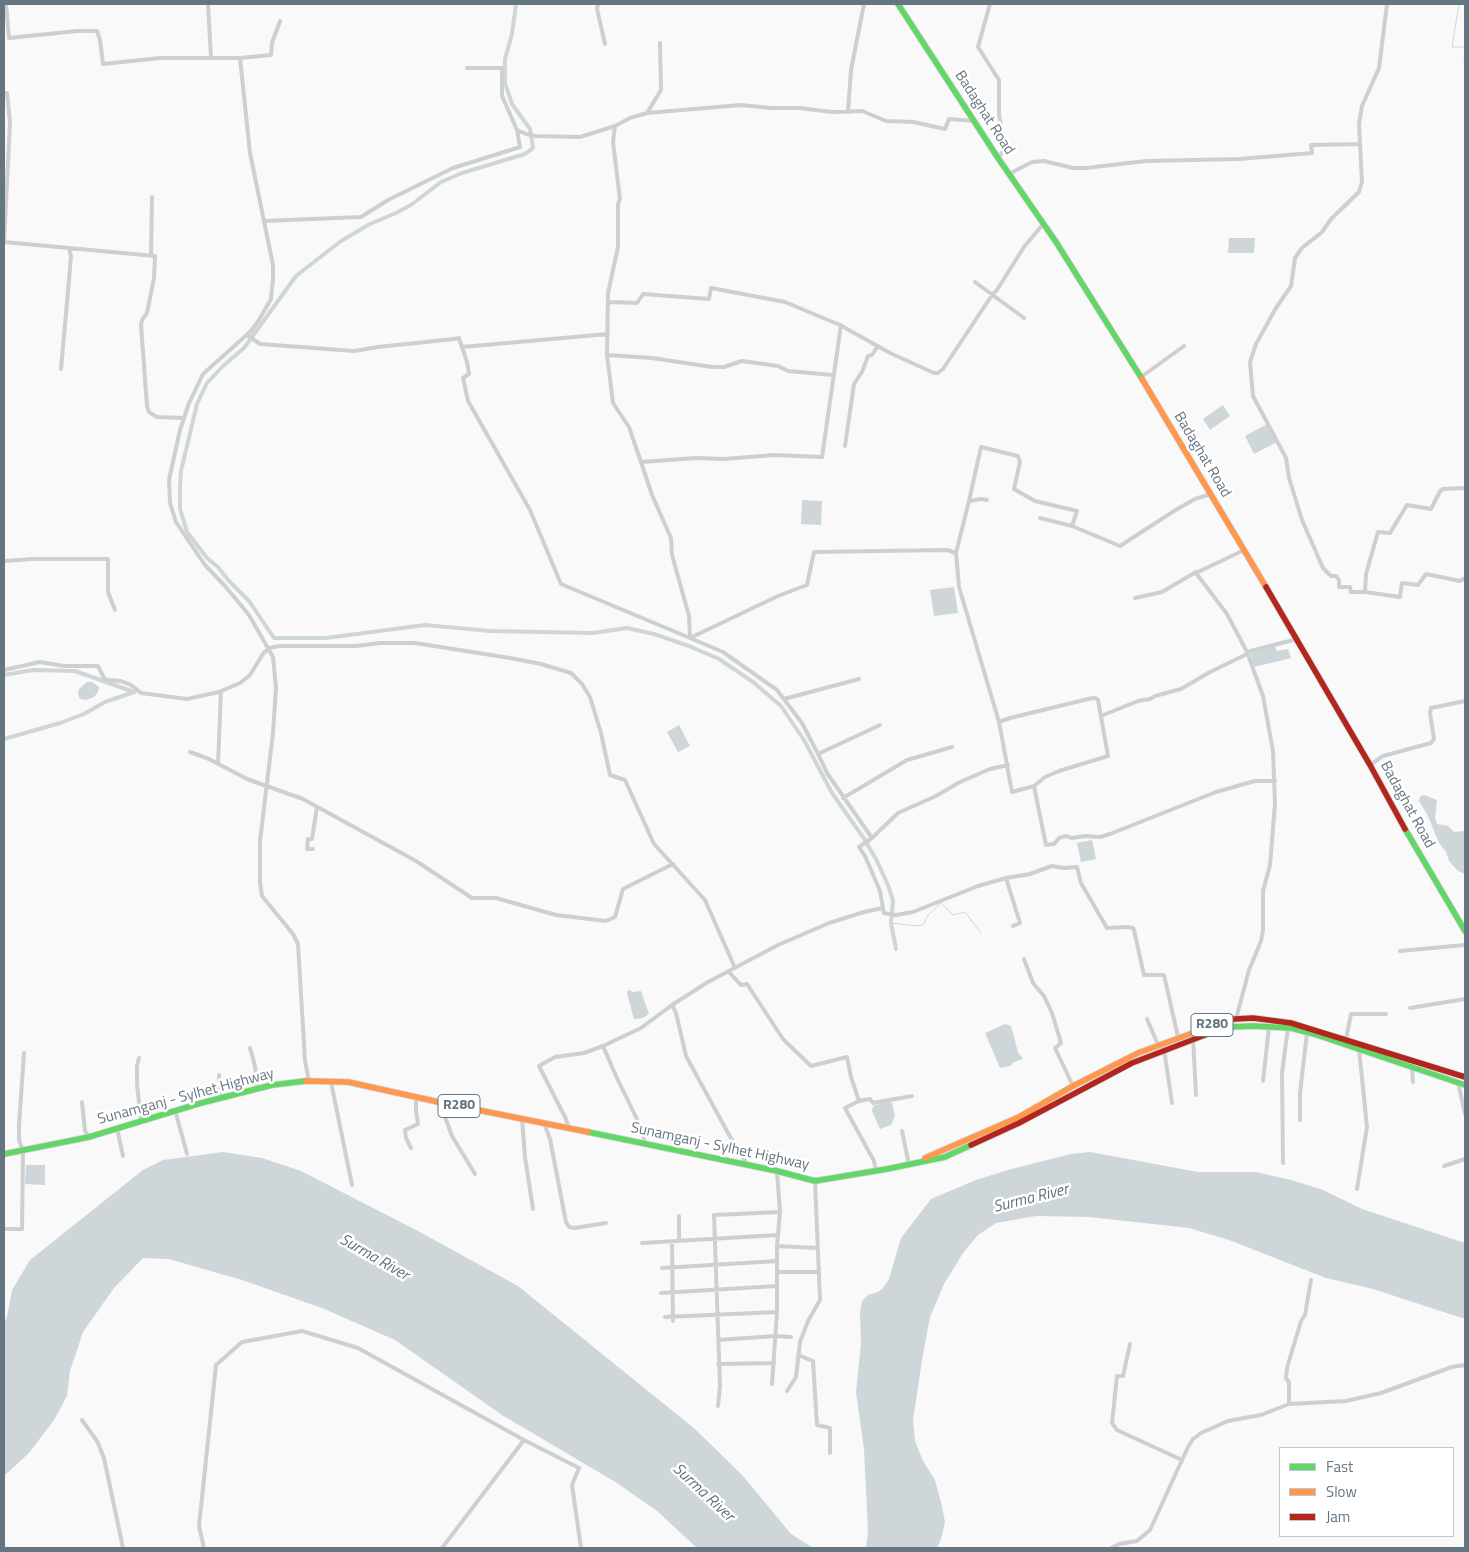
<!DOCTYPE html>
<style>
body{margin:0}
#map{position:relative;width:1469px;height:1552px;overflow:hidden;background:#f9f9f9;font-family:"Titillium Web",sans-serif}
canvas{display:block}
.frame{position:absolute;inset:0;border:5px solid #657683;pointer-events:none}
.legend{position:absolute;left:1279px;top:1447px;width:175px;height:90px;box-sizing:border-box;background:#fff;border:1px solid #c1c8cd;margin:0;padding:6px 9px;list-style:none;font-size:15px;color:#657683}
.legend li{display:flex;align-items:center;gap:10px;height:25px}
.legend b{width:25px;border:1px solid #c1c8cd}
</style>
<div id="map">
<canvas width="1469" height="1552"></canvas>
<div class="frame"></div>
<ul class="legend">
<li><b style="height:6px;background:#63d668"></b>Fast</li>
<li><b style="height:6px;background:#ff974d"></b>Slow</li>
<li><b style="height:6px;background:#b3261e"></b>Jam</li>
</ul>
</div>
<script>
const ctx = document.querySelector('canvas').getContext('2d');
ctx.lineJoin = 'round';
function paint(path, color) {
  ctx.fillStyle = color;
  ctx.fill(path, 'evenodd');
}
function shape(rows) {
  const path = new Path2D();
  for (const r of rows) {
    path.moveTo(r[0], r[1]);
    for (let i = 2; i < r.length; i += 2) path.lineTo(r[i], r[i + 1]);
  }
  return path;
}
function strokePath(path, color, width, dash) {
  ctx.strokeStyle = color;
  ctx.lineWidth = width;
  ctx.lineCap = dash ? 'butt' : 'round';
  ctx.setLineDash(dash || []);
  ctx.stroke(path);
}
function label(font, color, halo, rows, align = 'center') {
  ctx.font = font + ' "Titillium Web",sans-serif';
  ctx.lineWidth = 5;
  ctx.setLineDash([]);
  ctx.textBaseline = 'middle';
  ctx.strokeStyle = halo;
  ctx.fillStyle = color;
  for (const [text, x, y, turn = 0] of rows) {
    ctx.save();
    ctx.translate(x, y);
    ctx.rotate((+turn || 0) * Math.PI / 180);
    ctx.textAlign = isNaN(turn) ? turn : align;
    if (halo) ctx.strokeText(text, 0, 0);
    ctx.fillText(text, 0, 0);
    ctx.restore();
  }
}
const water = shape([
 [1229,238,1255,238,1254,253,1228,253],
 [1223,405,1230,416,1210,430,1203,419],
 [1267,424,1277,442,1254,454,1245,436],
 [802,500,822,501,821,525,801,524],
 [954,587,958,613,934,616,930,590],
 [1275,646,1277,651,1288,649,1291,658,1254,667,1250,653],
 [87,682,92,682,99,687,98,692,94,697,86,700,80,699,78,694,79,689],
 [679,725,690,746,678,752,667,732],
 [1424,795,1437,800,1435,818,1437,824,1448,826,1454,832,1465,831,1465,874,1458,871,1449,861,1446,852,1439,843,1428,816,1419,801,1420,796],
 [1092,840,1096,859,1081,862,1077,843],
 [629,990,633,992,641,991,649,1014,643,1018,634,1019,628,997,627,992],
 [1005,1024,1011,1026,1018,1052,1023,1059,1014,1062,1010,1066,1000,1068,985,1033],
 [888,1101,892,1103,895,1116,891,1125,880,1129,872,1111,873,1106],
 [223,1152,262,1158,301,1171,418,1231,518,1286,695,1429,743,1476,791,1534,813,1548,697,1548,657,1511,617,1483,502,1415,395,1340,322,1308,242,1280,169,1259,143,1258,114,1288,83,1332,70,1371,67,1396,54,1420,29,1453,4,1476,4,1323,7,1317,12,1290,30,1260,143,1170,163,1160],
 [1090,1152,1198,1172,1256,1172,1291,1180,1323,1190,1362,1209,1465,1243,1465,1319,1373,1289,1326,1278,1229,1240,1189,1228,1089,1217,1036,1216,996,1223,978,1235,963,1253,944,1284,930,1317,923,1354,913,1420,915,1441,923,1461,935,1480,942,1506,945,1522,941,1539,937,1548,866,1548,868,1531,864,1449,856,1392,861,1343,860,1313,862,1301,868,1295,878,1292,883,1288,889,1279,901,1238,931,1199,976,1180,1008,1170,1071,1154],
 [26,1165,45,1165,45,1185,25,1184]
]);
const stream = shape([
 [1459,4,1452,47,1465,47],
 [1465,51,1464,63,1465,64],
 [891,923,918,926,924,924,928,915,941,903,953,915,965,912,981,933]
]);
const canal = shape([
 [516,4,512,34,505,59,505,83,512,104,530,129,533,148,525,154,462,173,441,182,411,205,396,213,370,224,341,241,296,276,244,348,223,366,207,383,197,404,181,471,180,488,180,509,187,532,207,558,218,567,229,581,249,601,274,638,326,638,425,625,490,631,593,633,627,628,654,634,689,646,719,659,753,682,781,706,804,740,832,793,865,840,877,861,888,885,893,901,891,923,896,949],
 [4,675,33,670,75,671,134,692,105,702,84,714,60,723,4,739]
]);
const street = shape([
 [6,4,9,38,77,31,97,31,100,40,103,64,160,58,240,58,271,55,272,43,280,21],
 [208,4,211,58],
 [598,4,597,9,605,44],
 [990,4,978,47,999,80,999,114,1004,144,1004,150,998,158],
 [240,58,250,153,273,265,273,279,271,299,259,320,251,331,203,374,189,403,180,430,169,480,170,503,176,522,188,540,205,565,225,586,249,615,273,657,276,688,273,733,260,841,260,882,262,896,293,934,298,944,305,1061,309,1081],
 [467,68,502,68,502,96,517,130,526,134,535,136,580,137,615,126],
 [4,93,7,93,10,123,4,242,155,256,154,278,147,313,142,320,141,325,147,406,149,412,157,417,184,418],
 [848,112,851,70,864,4],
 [647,113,661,90,660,43],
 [1009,174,1032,162,1044,161,1073,168,1086,168,1146,161,1239,159,1312,153,1311,145,1359,144],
 [264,221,361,217,388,200,453,168,520,147,517,130],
 [151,255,152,197],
 [975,282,1024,318],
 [608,302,637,303,643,294,709,299,711,288,785,302,840,325,890,353,934,373,938,373,943,369,992,295,997,290,1024,247,1044,223],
 [841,325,822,457,774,455,724,459,696,458,641,462,629,427,613,403,607,355,608,293,618,247,618,204,620,199,613,142,615,126,630,118,647,113,741,105,771,108,800,108,832,112,862,111,886,121,913,122,945,129,949,119,974,121],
 [247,335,260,344,354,351,378,347,454,339,459,338,462,347,608,334],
 [462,347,467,362,469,374,463,378,468,401,530,510,561,584,690,638,689,616,672,555,671,538,652,495,641,462],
 [607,355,652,358,712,367,724,367,742,361,778,366,788,371,833,375],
 [61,369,69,280,71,256,69,248],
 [1141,377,1184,346],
 [845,446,854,384,862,372,868,356,872,355,878,346],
 [1465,488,1443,489,1440,491,1431,509,1407,505,1390,533,1378,532,1366,574,1365,592,1400,597,1402,583,1418,585,1426,574,1460,581,1465,578],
 [969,501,981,447,1018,456,1020,462,1014,489,1035,501,1077,511,1072,526],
 [1040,518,1072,526,1120,546,1174,511,1195,499,1211,494],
 [956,553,959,587,999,722,1012,792,1034,786,1046,845,1054,844,1059,838,1066,836,1071,838,1086,836,1100,837,1110,834,1216,792,1255,781,1275,781],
 [4,561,32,559,108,559,108,592,115,610],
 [1365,592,1351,592,1350,587,1339,587,1339,580,1336,576,1331,576,1323,568,1302,520,1289,478,1286,458,1253,396,1250,362,1256,344,1276,308,1291,286,1295,258,1302,248,1322,232,1331,219,1359,192,1362,182,1359,124,1362,106,1379,68,1387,4],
 [1135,598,1162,592,1196,572],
 [1247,652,1297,639],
 [4,670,40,662,64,666,98,666,104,678,108,680,121,681,131,685,141,693,187,699,219,692,240,683,250,675,263,654,269,648,279,646,356,646,380,643,415,643,510,658,541,664,571,673,582,684,590,697,601,733,610,775,625,780,654,844,705,900,735,968],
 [784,699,859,679],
 [1101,716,1138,701,1150,699,1155,696,1181,689,1210,672,1247,654],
 [999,722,1010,718,1088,699,1095,698,1098,700,1108,756,1059,771,1045,777,1034,786],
 [190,752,209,759,247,779,303,799,416,861,472,898,496,898,556,915,606,921,615,917,623,889,673,864],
 [818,754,802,723,777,690,723,652,690,638,778,596,807,585,814,552,947,550,956,553,969,501,981,499,987,500],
 [218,764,221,691],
 [1370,765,1383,756,1431,743,1434,739,1430,713,1431,708,1465,701],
 [843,798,907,760,952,747],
 [872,838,898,813,936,796,960,782,990,769,1008,765],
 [313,849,307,849,308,839,312,839,317,807],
 [1006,878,1030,874,1052,866,1064,868,1077,867,1081,883,1107,928,1127,927,1133,928,1134,930,1144,975,1164,975,1178,1037],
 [883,908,884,913,896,915,913,912,978,886,1006,878,1020,923,1013,926],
 [1400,951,1465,945],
 [1024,959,1033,983,1044,996,1052,1013,1061,1043,1055,1048,1073,1086],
 [728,971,741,985,747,984,783,1039,811,1066,847,1057,851,1077,859,1101,845,1108,874,1161,876,1171],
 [1410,1008,1465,999],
 [1147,1019,1158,1045],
 [1236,1019,1249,970,1261,941,1263,930,1263,891,1270,865,1275,804,1273,751,1263,696,1247,652,1227,614,1196,573,1244,550],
 [1193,1038,1196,1095],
 [1346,1039,1351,1014,1386,1014],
 [250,1048,255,1066,257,1088],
 [1164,1049,1172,1103],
 [139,1058,137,1066,137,1084,141,1121],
 [1412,1066,1413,1082],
 [219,1075,220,1098],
 [1263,1081,1269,1027],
 [331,1082,352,1185],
 [1458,1082,1465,1114],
 [859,1101,870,1099,873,1103,912,1096],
 [82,1102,85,1131,89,1137],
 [443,1103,444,1114,452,1136,475,1174],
 [175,1110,187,1154],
 [522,1119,525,1157,533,1209],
 [1300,1120,1300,1093,1307,1033],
 [544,1123,550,1139,566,1222,569,1227,575,1228,606,1223],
 [117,1128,123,1156],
 [569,1128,565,1117,539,1066,555,1057,584,1053,603,1046],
 [902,1131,909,1165],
 [645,1143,642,1131,634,1113,616,1076,603,1046,641,1028,672,1005],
 [411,1148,406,1138,405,1130,418,1124,416,1111,416,1097],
 [1283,1163,1282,1073,1288,1028],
 [747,1164,733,1142,686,1056,676,1013,672,1005,708,982,778,945,829,923,864,912,883,908,880,891,865,856,859,847,872,838,827,773,818,754,880,725],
 [1444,1166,1465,1159],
 [1357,1189,1367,1127,1359,1049],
 [679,1216,679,1241],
 [4,1229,22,1229,23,1151,19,1140,19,1125,24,1053],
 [672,1242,673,1321],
 [642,1243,778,1235],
 [777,1246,817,1248],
 [662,1268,777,1261],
 [777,1272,818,1272],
 [661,1293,777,1286],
 [665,1317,777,1312],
 [718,1340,775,1336,791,1337],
 [1130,1344,1123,1376,1117,1376,1112,1423,1117,1430,1182,1460],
 [798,1355,813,1361,817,1425,830,1428,830,1453],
 [718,1364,774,1363],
 [772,1384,777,1312,777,1246,780,1212,777,1171],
 [787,1391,796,1377,800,1342,808,1321,820,1300,815,1181],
 [1289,1404,1289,1382,1286,1378,1287,1368,1301,1321,1305,1315,1311,1280],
 [718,1406,720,1386,714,1215,780,1212],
 [82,1420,97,1441,104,1458,123,1548],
 [204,1548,199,1526,216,1365,242,1342,302,1331,358,1348,524,1440,579,1468,572,1485,581,1548],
 [442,1548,524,1440],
 [1111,1548,1119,1544,1137,1541,1150,1530,1188,1447,1193,1439,1201,1433,1228,1421,1261,1415,1289,1404,1346,1401,1381,1393,1452,1367,1465,1365]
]);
const fast = shape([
 [898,4,998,158,1056,242,1142,379],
 [1405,829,1465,931],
 [1205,1035,1230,1027,1253,1026,1291,1028,1314,1034,1465,1085],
 [588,1132,777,1171,815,1181,887,1169,945,1157,971,1145],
 [4,1154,89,1137,201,1103,272,1085,306,1081]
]);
const slow = shape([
 [1142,379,1266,587],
 [306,1081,348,1082,443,1103,588,1132],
 [925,1158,1019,1117,1073,1086,1138,1053,1220,1023,1235,1019]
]);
const jam = shape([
 [1266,587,1370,765,1405,829],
 [1235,1019,1253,1018,1291,1023,1465,1077],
 [971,1145,1019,1123,1132,1063,1205,1035]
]);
const shields = [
 [1212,1025,42],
 [459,1106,42]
];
const shieldNames = [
 ["R280",1212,1025],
 ["R280",459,1106]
];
const streetNames = [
 ["Badaghat Road",984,113,57],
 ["Badaghat Road",1202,455,59],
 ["Badaghat Road",1407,805,61],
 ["Sunamganj - Sylhet Highway",186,1097,-15],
 ["Sunamganj - Sylhet Highway",720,1147,12]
];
const waterNames = [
 ["Surma River",1031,1199,-14],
 ["Surma River",374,1258,30],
 ["Surma River",703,1493,43]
];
paint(water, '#ced6d9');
strokePath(stream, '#ced6d9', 1);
strokePath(canal, '#ced6d9', 4);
strokePath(fast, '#d5d6d7', 7);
strokePath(slow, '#d5d6d7', 7);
strokePath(jam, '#d5d6d7', 7);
strokePath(street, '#cecfd0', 4);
strokePath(fast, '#63d668', 5.5);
strokePath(slow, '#ff974d', 5.5);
strokePath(jam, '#b3261e', 5.5);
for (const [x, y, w] of shields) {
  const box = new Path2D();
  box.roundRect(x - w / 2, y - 11.5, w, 23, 4);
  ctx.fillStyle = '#fff';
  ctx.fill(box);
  strokePath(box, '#657683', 1);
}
label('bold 14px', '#657683', null, shieldNames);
label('15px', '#657683', '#fff', streetNames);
label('italic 16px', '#60757c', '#fff', waterNames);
</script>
